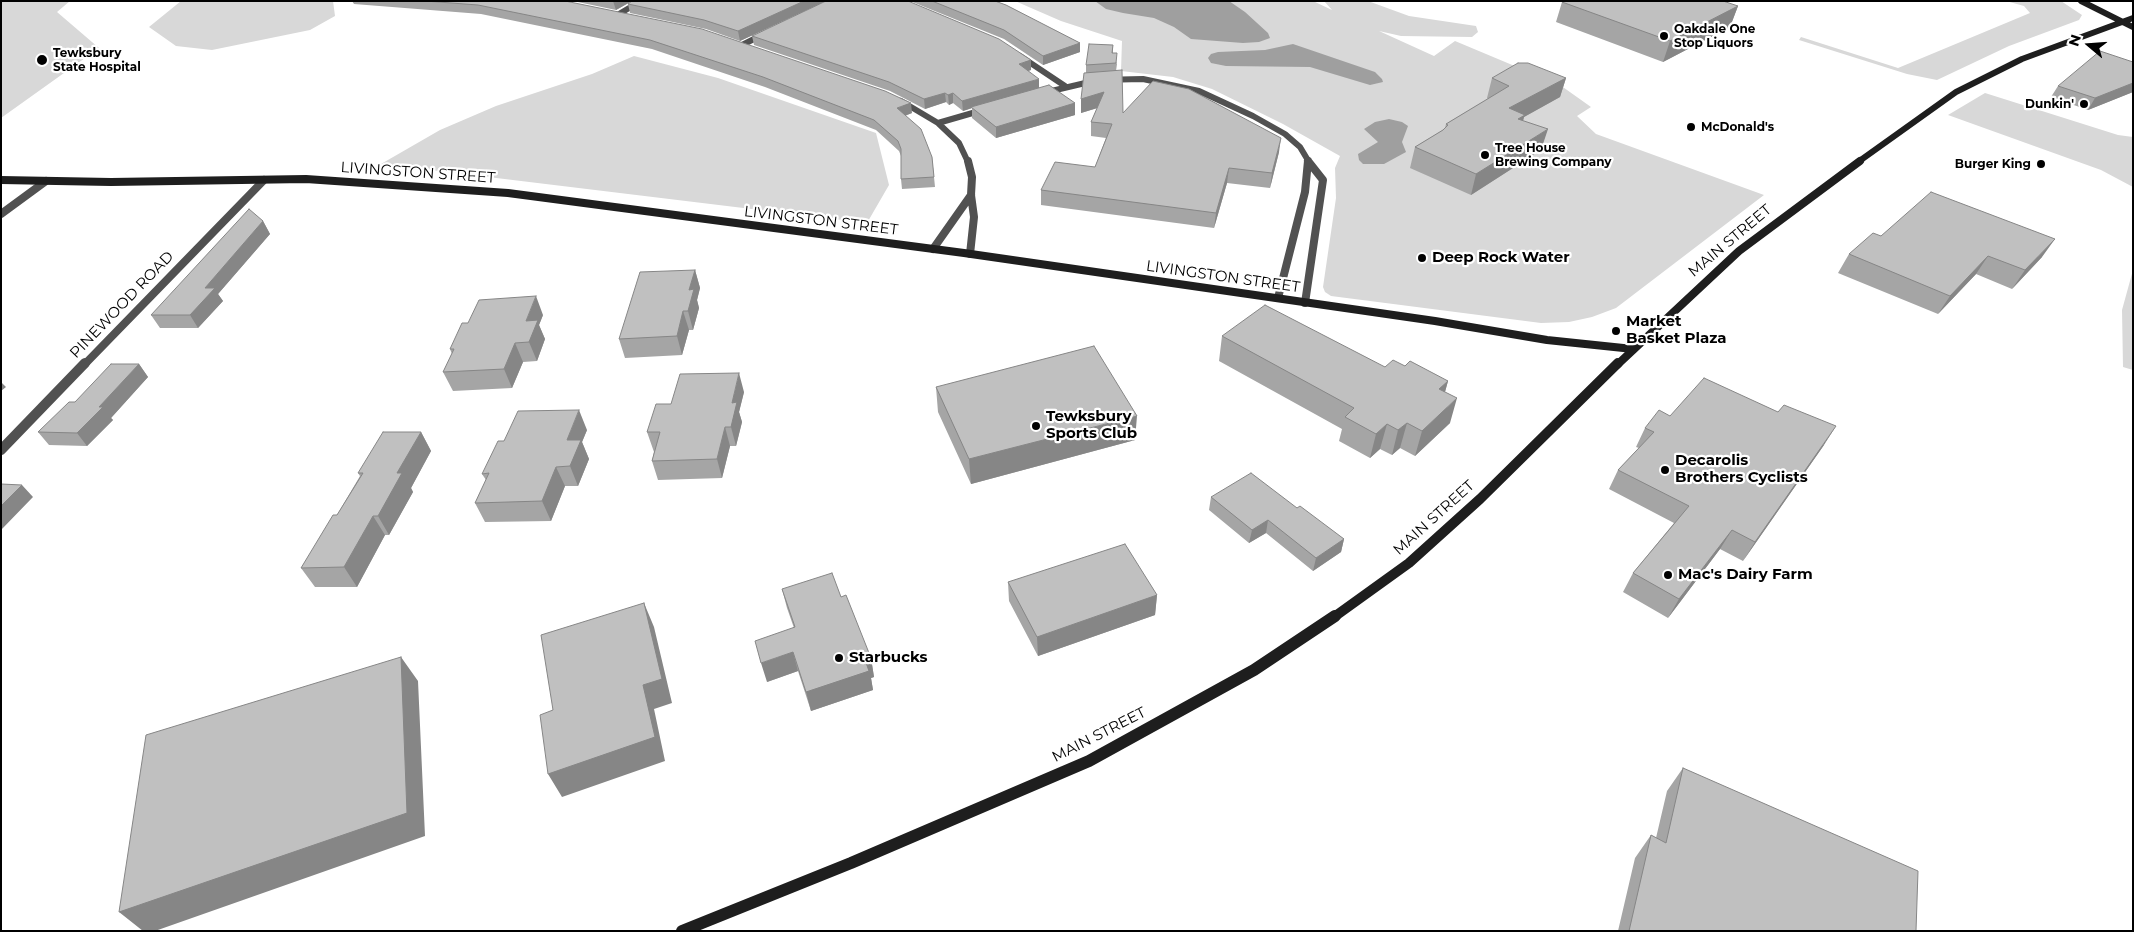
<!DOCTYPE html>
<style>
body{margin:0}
#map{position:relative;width:2134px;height:932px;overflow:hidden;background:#fff;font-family:Montserrat,sans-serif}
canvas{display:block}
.frame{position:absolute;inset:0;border:2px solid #000;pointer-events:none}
.north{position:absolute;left:2064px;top:20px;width:50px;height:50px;-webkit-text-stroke:4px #fff;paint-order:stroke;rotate:288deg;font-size:14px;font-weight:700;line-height:20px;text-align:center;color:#000}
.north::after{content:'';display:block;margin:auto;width:18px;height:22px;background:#000;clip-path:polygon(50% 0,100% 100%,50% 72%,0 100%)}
</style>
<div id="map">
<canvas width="2134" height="932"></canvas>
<div class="frame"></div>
<div class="north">N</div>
</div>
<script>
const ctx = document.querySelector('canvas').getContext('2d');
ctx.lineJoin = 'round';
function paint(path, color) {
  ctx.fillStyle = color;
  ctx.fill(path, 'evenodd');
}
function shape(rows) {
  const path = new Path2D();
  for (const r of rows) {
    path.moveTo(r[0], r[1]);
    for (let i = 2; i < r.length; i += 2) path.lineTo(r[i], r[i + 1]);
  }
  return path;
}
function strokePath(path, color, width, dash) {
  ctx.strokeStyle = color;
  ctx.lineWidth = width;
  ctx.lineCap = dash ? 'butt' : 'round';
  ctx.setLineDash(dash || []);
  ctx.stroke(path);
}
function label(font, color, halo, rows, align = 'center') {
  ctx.font = font + ' Montserrat,sans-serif';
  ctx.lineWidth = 4.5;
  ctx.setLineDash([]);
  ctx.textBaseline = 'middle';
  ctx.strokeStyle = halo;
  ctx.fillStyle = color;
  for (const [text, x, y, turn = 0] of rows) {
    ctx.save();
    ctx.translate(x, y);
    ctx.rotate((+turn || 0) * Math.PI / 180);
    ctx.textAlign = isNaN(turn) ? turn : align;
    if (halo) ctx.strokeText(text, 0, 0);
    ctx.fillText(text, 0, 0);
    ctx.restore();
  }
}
const green = shape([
 [1,1,70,1,57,12,99,48,1,118],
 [181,1,333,1,335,16,310,30,212,50,176,46,149,27],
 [1015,1,1313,1,1332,10,1324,1,1368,1,1409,16,1476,26,1478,32,1472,37,1401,36,1379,31,1434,56,1455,41,1560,85,1591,107,1577,116,1596,134,1764,195,1616,308,1592,317,1569,322,1541,323,1331,296,1325,292,1323,287,1336,198,1335,168,1340,156,1283,124,1212,89,1173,77,1121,71,1122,41,1061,21],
 [2006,1,2061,1,2082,15,2079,20,2009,46,1937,80,1907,74,1799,40,1801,37,1898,68,2030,13,2024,6],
 [634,56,718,78,876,133,889,185,867,223,381,164,440,130,496,106,592,74],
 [1985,93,2118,135,2133,137,2133,187,2101,170,1948,115],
 [2133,270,2133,370,2123,367,2122,310]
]);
const water = shape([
 [1095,1,1229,1,1245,12,1268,33,1270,38,1259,42,1243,43,1191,39,1174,27,1154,18,1123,13,1106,9],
 [1293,44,1375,72,1382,79,1383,82,1370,85,1310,67,1226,66,1211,63,1208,58,1211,54,1218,52,1265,50],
 [1389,119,1402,122,1408,126,1402,142,1406,152,1384,164,1363,164,1359,160,1358,154,1378,142,1364,129,1375,122]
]);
const streetFar2 = shape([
 [619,14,641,1],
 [740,46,764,34],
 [1020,56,1065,86],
 [1043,93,1098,80,1143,79,1199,91,1253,116,1285,134,1300,147,1309,162],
 [901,101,938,123,959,143,968,162],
 [938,123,983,110]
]);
const streetFar1 = shape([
 [968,161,972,177,971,195,974,217,970,254],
 [1,214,46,181],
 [933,249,971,195],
 [1278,298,1305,192,1308,161],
 [1305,303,1323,180,1308,161],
 [84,365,264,180]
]);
const street = shape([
 [1,450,85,363]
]);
const secondaryFar3 = shape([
 [2081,1,2133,27],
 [1858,162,1956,92,2022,59,2133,18]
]);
const secondaryFar2 = shape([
 [1,180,111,182,306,179,508,193,964,253,1435,321,1547,340,1633,349],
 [1617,365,1739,251,1860,161]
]);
const secondaryFar1 = shape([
 [1334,617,1409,563,1480,499,1618,363]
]);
const secondary = shape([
 [682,931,851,863,1089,761,1254,670,1335,616]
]);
const wall = shape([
 [352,1,565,1,912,113,905,116,932,157,935,187,902,189,901,179,901,156,899,151,876,130,765,87,652,49,481,14,354,4],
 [573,1,632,1,616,10],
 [826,1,740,41,706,29,630,13,628,4],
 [910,1,995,1,1080,43,1080,52,1043,65,1004,39],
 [1562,2,1738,6,1730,27,1663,62,1556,22],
 [752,36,1031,70,1028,71,1039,88,1075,103,1075,115,996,138,972,118,972,108,963,111,953,103,949,105,946,102,925,109,890,91,754,45],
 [1113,45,1113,53,1117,64,1116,71,1123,113,1279,152,1270,188,1227,183,1214,228,1041,205,1041,190,1095,167,1106,138,1091,136,1091,122,1097,108,1081,113,1086,73,1086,65],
 [2133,62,2133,92,2088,110,2051,97,2058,86],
 [1492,78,1566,78,1560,97,1524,117,1523,121,1541,150,1471,195,1410,168,1415,147,1443,130,1445,128,1446,124,1488,99,1487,98],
 [263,221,270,234,218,294,223,301,198,328,160,328,151,315],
 [1881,236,2042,257,2012,289,1976,274,1938,314,1838,273,1849,254],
 [695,270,700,288,697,300,699,308,693,330,689,330,682,355,625,358,619,339],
 [543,315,539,325,545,339,537,361,523,362,512,388,453,391,443,372,452,354,450,349],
 [1222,336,1385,367,1405,366,1448,381,1445,392,1450,423,1415,456,1400,448,1392,455,1380,449,1370,458,1339,441,1342,429,1219,361],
 [139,364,148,377,111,418,113,420,87,446,49,445,38,432,75,402],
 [936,387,1135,440,971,484,938,412],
 [744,392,739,412,742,422,736,446,730,446,722,478,658,480,652,461,654,452,647,432,671,404],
 [1670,416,1824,445,1743,561,1720,549,1668,618,1623,592,1633,573,1674,523,1609,489,1618,470,1639,448,1636,447,1645,428],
 [587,430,582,442,589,459,578,486,565,486,551,521,485,522,475,503,486,480,482,474,504,441],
 [421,432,431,451,411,488,413,492,389,535,385,535,357,587,315,587,301,568,337,515,360,476,358,473],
 [1211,497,1297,508,1344,539,1341,552,1313,571,1266,533,1249,543,1209,510],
 [1008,582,1157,595,1155,615,1038,656,1009,601],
 [782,589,841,597,871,658,874,677,871,678,873,690,811,711,798,671,767,682,794,628,787,608],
 [1683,768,1916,931,1618,931,1635,858,1651,835,1656,838,1667,791]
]);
const shadedWall = shape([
 [613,1,632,1,616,10],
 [804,1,826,1,740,41,738,31],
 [1738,6,1730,27,1663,62,1670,41],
 [1080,43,1080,52,1043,65,1043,56],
 [1031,60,1031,70,1019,74,1019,64],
 [1566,78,1560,97,1524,117,1519,135,1509,108],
 [1039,79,1039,89,971,107,972,108,963,111,962,101],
 [2133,83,2133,92,2088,110,2095,98],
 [1104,92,1104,106,1081,113,1081,99],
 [945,93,946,102,925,109,924,99],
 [953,93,953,103,949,105,948,95],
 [911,103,912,113,898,118,897,108],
 [1075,103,1075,115,996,138,996,127],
 [1548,129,1541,150,1471,195,1476,174],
 [1281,138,1279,152,1270,188,1272,173],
 [1229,168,1227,183,1214,228,1216,213],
 [263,221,270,234,218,294,223,301,198,328,190,315,205,288],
 [2055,239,2042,257,2012,289,2025,270],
 [1988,256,1976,274,1938,314,1950,296],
 [695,270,700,288,697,300,699,308,693,330,688,311,689,290],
 [536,296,543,315,539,325,545,339,537,361,529,342,526,321],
 [683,311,689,330,682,355,677,336],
 [515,343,523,362,512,388,504,369],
 [139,364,148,377,111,418,113,420,87,446,77,433,99,407],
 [739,373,744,392,739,412,742,422,736,446,731,427,732,403],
 [1448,381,1441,406,1439,389],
 [1,382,6,387,1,391],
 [1457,398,1450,423,1415,456,1422,431],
 [579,410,587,430,582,442,589,459,578,486,570,466,567,440],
 [1137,416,1135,440,971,484,969,459],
 [1407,423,1400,448,1392,455,1398,430],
 [1387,424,1380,449,1370,458,1376,434],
 [1836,426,1824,445,1743,561,1755,542],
 [725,427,730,446,722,478,717,459],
 [421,432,431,451,411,488,413,492,389,535,378,516,397,473],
 [556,467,565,486,551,521,542,501],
 [22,485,33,497,1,530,1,506],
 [373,516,385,535,357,587,344,567],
 [1268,520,1266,533,1249,543,1252,530],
 [1732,530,1720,549,1668,618,1679,599],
 [1344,539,1341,552,1313,571,1316,558],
 [1157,595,1155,615,1038,656,1037,637],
 [644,603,654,627,672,703,654,709,665,761,562,797,548,774,643,685],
 [793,652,798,671,767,682,761,663],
 [401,657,418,681,425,836,155,931,143,931,119,912],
 [871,658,874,677,871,678,873,690,811,711,806,692,865,660]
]);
const building = shape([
 [425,1,565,1,702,29,885,91,911,103,897,108,921,129,932,157,934,177,901,179,901,149,898,141,874,120,763,77,650,40,478,5,425,1],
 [632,1,804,1,738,31,704,20,628,4,632,1],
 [826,1,908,1,999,39,1031,60,1019,64,1039,79,962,101,953,93,948,95,945,93,924,99,889,82,752,36,826,1],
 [932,1,995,1,1006,5,1080,43,1043,56,1004,30,932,1],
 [1564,1,1723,1,1738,6,1670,41,1562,2,1564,1],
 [1089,44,1113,45,1112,53,1117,53,1116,63,1086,65,1089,44],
 [2100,51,2133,62,2133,83,2095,98,2058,86,2100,51],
 [1518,63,1528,63,1566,78,1509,108,1525,115,1518,119,1548,129,1476,174,1415,147,1443,130,1448,125,1446,124,1509,86,1492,78,1518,63],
 [1122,70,1123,113,1153,81,1189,89,1281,138,1272,173,1229,168,1216,213,1041,190,1055,162,1095,167,1112,124,1091,122,1104,92,1081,99,1084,73,1122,70],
 [1049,85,1075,103,996,127,971,107,1049,85],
 [1931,192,2055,239,2025,270,1988,256,1950,296,1849,254,1873,233,1881,236,1931,192],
 [249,209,263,221,205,288,215,288,190,315,151,315,249,209],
 [695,270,689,290,694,289,688,311,683,311,677,336,619,339,640,272,695,270],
 [536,296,526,321,538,320,529,342,515,343,504,369,443,372,454,349,450,349,462,323,468,323,479,300,536,296],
 [1265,305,1385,367,1393,360,1405,366,1410,361,1448,381,1439,389,1457,398,1422,431,1407,423,1398,430,1387,424,1376,434,1345,417,1354,408,1222,336,1265,305],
 [1094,346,1137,416,969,459,936,387,1094,346],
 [111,364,139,364,99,407,103,407,77,433,38,432,69,402,75,402,111,364],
 [739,373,732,403,737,402,731,427,725,427,717,459,652,461,660,432,647,432,656,404,671,404,680,374,739,373],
 [1704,378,1778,412,1784,405,1836,426,1755,542,1732,530,1679,599,1633,573,1689,506,1618,470,1654,432,1645,428,1659,410,1670,416,1704,378],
 [579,410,567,440,581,440,570,466,556,467,542,501,475,503,489,473,482,474,498,441,504,441,518,411,579,410],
 [383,432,421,432,397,473,402,473,378,516,373,516,344,567,301,568,333,515,337,515,363,473,358,473,383,432],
 [1251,473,1297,508,1300,506,1344,539,1316,558,1268,520,1252,530,1211,497,1251,473],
 [1,484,22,485,1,506,1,484],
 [1125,544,1157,595,1037,637,1008,582,1125,544],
 [832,573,841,597,846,595,871,658,865,660,869,671,806,692,793,652,761,663,755,641,795,627,782,589,832,573],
 [644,603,662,679,643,685,655,737,548,774,540,715,553,710,541,635,644,603],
 [401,657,407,813,119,912,146,735,401,657],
 [1683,768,1918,871,1916,931,1629,931,1651,835,1666,843,1683,768]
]);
const markers = [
 [1664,36,5,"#000"],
 [42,60,6,"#000"],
 [2084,104,5,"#000"],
 [1691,127,5,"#000"],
 [1485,155,5,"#000"],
 [2041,164,5,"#000"],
 [1422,258,5,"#000"],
 [1616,331,5,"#000"],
 [1036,426,5,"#000"],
 [1665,470,5,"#000"],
 [1668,575,5,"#000"],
 [839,658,5,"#000"]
];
const farPoinames = [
 ["Oakdale One",1674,29],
 ["Stop Liquors",1674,43],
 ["Tewksbury",53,53],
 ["State Hospital",53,67],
 ["Dunkin'",2074,104,"right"],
 ["McDonald's",1701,127],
 ["Tree House",1495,148],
 ["Brewing Company",1495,162],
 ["Burger King",2031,164,"right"]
];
const streetNames = [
 ["LIVINGSTON STREET",418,173,4],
 ["LIVINGSTON STREET",821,221,7],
 ["MAIN STREET",1730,241,-40],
 ["LIVINGSTON STREET",1223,277,8],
 ["PINEWOOD ROAD",122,305,-46],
 ["MAIN STREET",1434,518,-42],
 ["MAIN STREET",1099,735,-27]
];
const poiNames = [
 ["Deep Rock Water",1432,258],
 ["Market",1626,322],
 ["Basket Plaza",1626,339],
 ["Tewksbury",1046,417],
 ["Sports Club",1046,434],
 ["Decarolis",1675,461],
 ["Brothers Cyclists",1675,478],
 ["Mac's Dairy Farm",1678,575],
 ["Starbucks",849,658]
];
paint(green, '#d8d8d8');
paint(water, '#9f9f9f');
strokePath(streetFar2, '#515151', 6);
strokePath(streetFar1, '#515151', 8);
strokePath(street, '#515151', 10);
strokePath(secondaryFar3, '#1e1e1e', 6);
strokePath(secondaryFar2, '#1e1e1e', 8);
strokePath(secondaryFar1, '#1e1e1e', 10);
strokePath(secondary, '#1e1e1e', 12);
paint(wall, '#a5a5a5');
paint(shadedWall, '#868686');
paint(building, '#c0c0c0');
strokePath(building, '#868686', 1);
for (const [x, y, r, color] of markers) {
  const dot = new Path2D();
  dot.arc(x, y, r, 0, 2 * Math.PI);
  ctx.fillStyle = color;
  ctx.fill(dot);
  strokePath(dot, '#fff', 2);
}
label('bold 12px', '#000', '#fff', farPoinames, 'left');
label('15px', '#000', '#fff', streetNames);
label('bold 15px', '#000', '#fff', poiNames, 'left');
</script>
